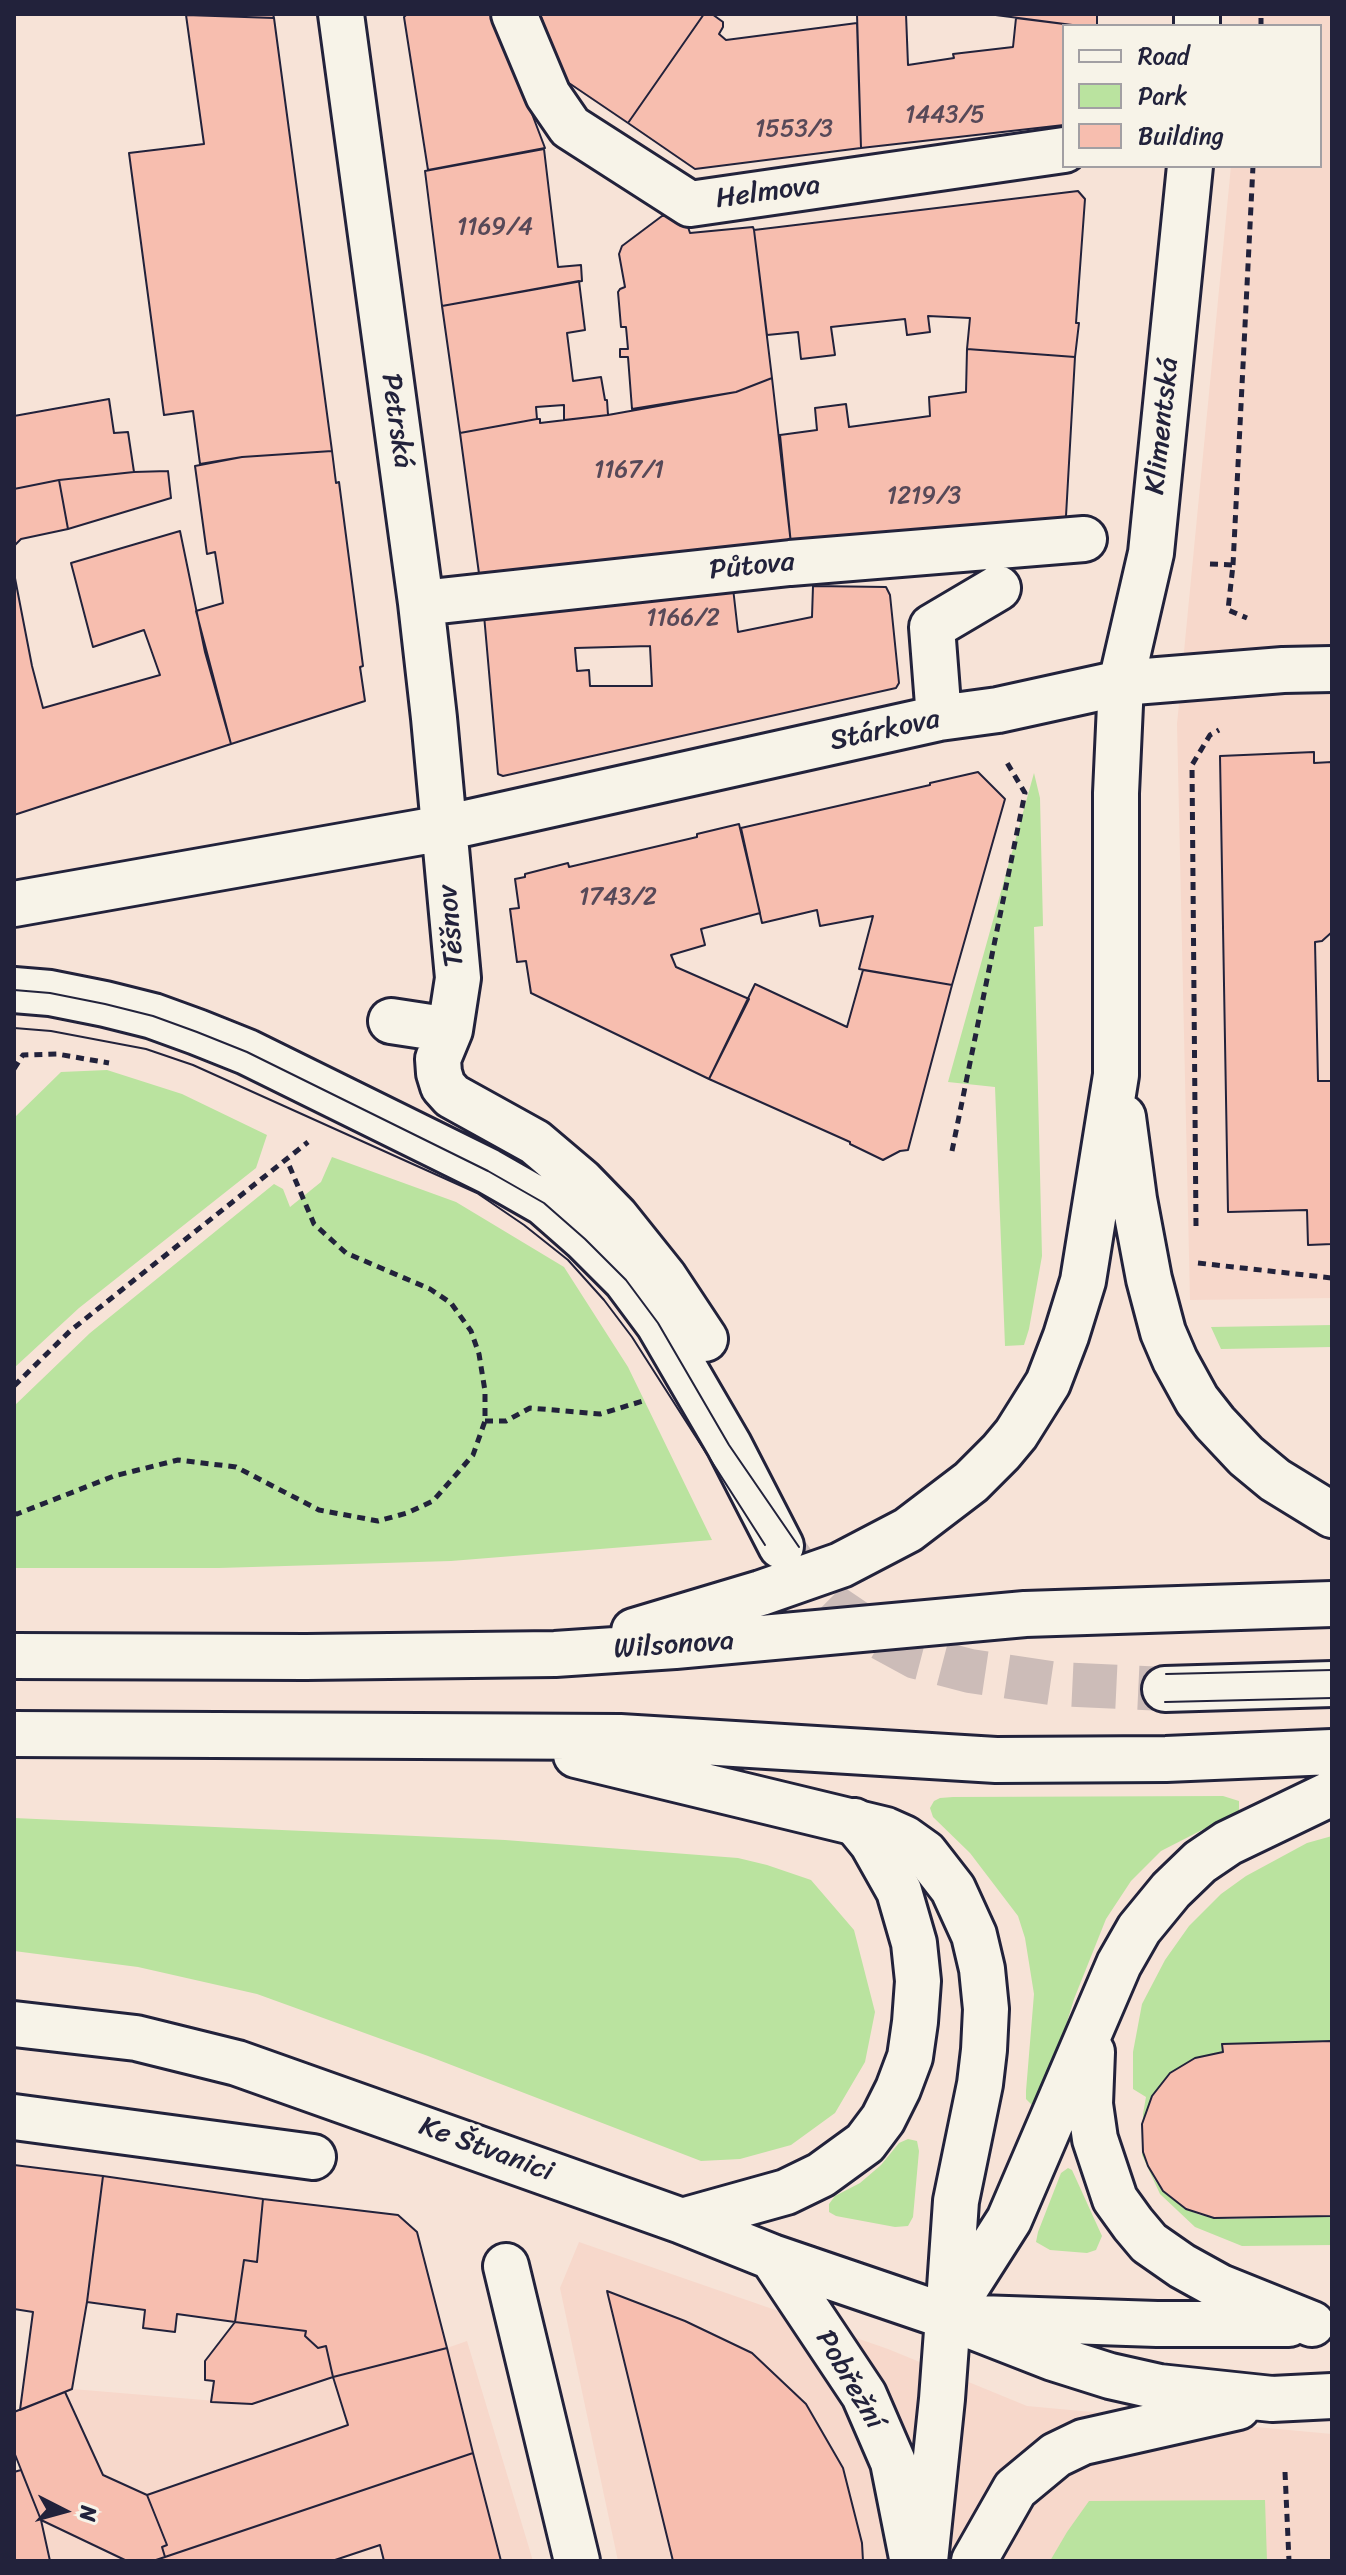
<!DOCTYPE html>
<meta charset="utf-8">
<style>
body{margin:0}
#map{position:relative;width:1346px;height:2575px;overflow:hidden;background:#f7e3d7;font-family:Sriracha,sans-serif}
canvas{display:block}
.frame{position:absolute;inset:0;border:16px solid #22223b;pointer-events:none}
.legend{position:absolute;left:1062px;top:24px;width:260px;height:144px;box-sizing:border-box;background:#f7f3e8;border:2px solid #a29fa3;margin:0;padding:10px 14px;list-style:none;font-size:24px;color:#22223b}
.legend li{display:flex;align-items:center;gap:16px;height:40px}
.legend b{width:40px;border:2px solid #a29fa3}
.north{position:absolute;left:24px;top:2471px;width:80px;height:80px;-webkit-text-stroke:6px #f7f3e8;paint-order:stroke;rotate:96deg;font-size:22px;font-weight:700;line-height:32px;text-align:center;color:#22223b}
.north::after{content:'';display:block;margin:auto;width:28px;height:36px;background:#22223b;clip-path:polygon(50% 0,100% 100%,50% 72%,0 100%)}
</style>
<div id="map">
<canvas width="1346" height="2575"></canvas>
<div class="frame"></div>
<ul class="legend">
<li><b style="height:10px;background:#f7f3e8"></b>Road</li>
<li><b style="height:22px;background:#bae39f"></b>Park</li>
<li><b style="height:22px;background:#f7beaf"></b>Building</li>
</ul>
<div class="north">N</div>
</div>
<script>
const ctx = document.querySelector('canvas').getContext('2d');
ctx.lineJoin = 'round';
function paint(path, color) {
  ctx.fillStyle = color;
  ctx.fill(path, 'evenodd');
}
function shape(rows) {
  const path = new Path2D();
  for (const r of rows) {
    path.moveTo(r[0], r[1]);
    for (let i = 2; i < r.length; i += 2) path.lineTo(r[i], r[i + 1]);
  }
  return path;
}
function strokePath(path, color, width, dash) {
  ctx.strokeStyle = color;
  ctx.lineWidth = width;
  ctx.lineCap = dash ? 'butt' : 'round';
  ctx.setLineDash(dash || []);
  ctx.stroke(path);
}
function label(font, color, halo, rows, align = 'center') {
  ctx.font = font + ' Sriracha,sans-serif';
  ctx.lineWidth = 7;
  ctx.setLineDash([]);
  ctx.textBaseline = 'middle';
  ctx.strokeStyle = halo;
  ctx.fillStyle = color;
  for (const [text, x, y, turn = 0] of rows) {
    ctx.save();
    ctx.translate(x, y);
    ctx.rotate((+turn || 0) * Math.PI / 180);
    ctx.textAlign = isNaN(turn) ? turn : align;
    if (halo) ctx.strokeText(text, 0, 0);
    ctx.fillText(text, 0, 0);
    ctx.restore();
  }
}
const built = shape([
 [1240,14,1332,14,1332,1298,1190,1300,1177,724,1231,166,1320,166,1320,26,1240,26],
 [579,2242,888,2349,1027,2406,1332,2434,1332,2561,618,2561,560,2288],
 [467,2341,533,2561,50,2561,41,2520,14,2452,14,2412,72,2389,252,2404,333,2377,447,2348]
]);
const green = shape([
 [1034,773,1040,798,1043,926,1034,927,1042,1256,1029,1329,1024,1345,1005,1346,995,1087,948,1082],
 [107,1070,182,1094,267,1135,256,1168,79,1308,14,1368,14,1118,61,1072],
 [332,1157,456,1202,564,1267,628,1367,712,1540,451,1561,219,1568,14,1568,14,1406,90,1333,274,1184,283,1189,290,1207,321,1182],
 [1332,1325,1332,1347,1221,1349,1211,1327],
 [1223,1796,1239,1801,1239,1811,1161,1851,1131,1881,1106,1919,1074,1999,1043,2101,1032,2105,1026,2099,1026,2091,1034,1994,1025,1938,1018,1916,970,1853,933,1817,930,1808,934,1801,940,1798,953,1797],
 [14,1818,505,1840,738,1858,767,1865,811,1880,854,1930,875,2012,865,2062,835,2113,791,2145,740,2159,701,2161,428,2056,257,1994,138,1967,14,1951],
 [1332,1836,1332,2041,1223,2044,1223,2052,1195,2058,1170,2073,1152,2096,1142,2124,1143,2152,1154,2179,1163,2191,1186,2209,1200,2215,1228,2219,1332,2216,1332,2245,1242,2246,1195,2227,1160,2194,1142,2155,1143,2114,1146,2097,1133,2089,1133,2052,1142,2004,1165,1960,1189,1926,1221,1894,1246,1876,1307,1843],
 [908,2139,917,2141,919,2151,913,2217,908,2226,895,2227,836,2216,829,2212,829,2204,835,2196,860,2183,881,2165,899,2143],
 [1068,2168,1072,2170,1102,2236,1096,2250,1087,2253,1050,2250,1036,2242,1038,2232,1061,2173],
 [1265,2500,1267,2561,1050,2561,1067,2532,1089,2501]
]);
const building = shape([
 [273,14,274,18,162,14,273,14],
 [407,14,494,14,545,148,428,170,404,17,407,14],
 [540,14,704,14,628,123,563,79,540,14],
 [704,14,712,14,723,22,723,27,719,34,726,40,857,23,861,148,695,169,628,123,704,14],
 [857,14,906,14,908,65,954,58,953,54,1013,47,1016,18,1080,26,1064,26,1064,125,861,148,857,14],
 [988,14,1097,14,1097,26,1080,26,988,14],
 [186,15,274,18,332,451,242,457,200,464,193,411,164,415,129,153,204,144,186,15],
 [544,149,558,267,581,265,582,281,442,306,425,171,544,149],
 [1078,191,1085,199,1076,323,1079,323,1075,357,967,349,970,318,928,316,930,332,907,335,905,319,831,327,835,355,801,359,798,332,767,335,754,230,1078,191],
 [673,215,687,224,690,233,753,227,754,230,772,378,736,392,632,409,628,357,620,357,620,349,628,349,626,327,621,327,618,292,620,289,625,287,619,254,622,246,662,216,673,215],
 [579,281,585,330,567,333,573,381,601,377,605,400,607,400,608,415,564,420,564,405,536,407,537,419,460,433,442,306,579,281],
 [967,349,1075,357,1066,516,1061,520,791,544,780,435,817,430,815,408,846,404,849,427,930,416,929,397,966,392,967,349],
 [772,378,791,544,480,581,460,433,537,419,540,419,540,423,608,415,736,392,772,378],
 [109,399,114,433,128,432,134,472,59,480,14,489,14,416,109,399],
 [332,451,336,483,339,482,363,666,360,667,365,701,231,744,196,611,223,603,215,552,207,554,195,466,242,457,332,451],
 [168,471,171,498,68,529,59,480,134,472,168,471],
 [59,480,68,529,21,539,14,546,14,489,59,480],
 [180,531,205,652,231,744,14,815,14,573,32,666,43,708,160,675,144,630,93,647,71,563,180,531],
 [813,586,886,587,890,595,899,683,896,688,503,776,498,774,484,615,733,588,738,632,812,617,813,586],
 [650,646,652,686,590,686,589,670,577,671,575,648,650,646],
 [1314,752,1314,763,1332,762,1332,932,1322,941,1315,942,1318,1081,1332,1081,1332,1244,1308,1245,1307,1210,1228,1212,1220,756,1314,752],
 [978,772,1005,799,952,985,859,969,873,916,820,926,817,910,762,923,741,828,930,785,930,783,978,772],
 [739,824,760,913,701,929,705,945,671,955,676,967,749,999,709,1079,531,993,526,961,517,962,510,909,519,908,515,879,525,877,525,874,568,863,569,867,697,837,697,834,739,824],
 [863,970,952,985,908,1150,900,1151,883,1160,850,1144,850,1142,709,1079,755,984,847,1027,863,970],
 [1332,2041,1332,2216,1214,2218,1186,2209,1163,2191,1148,2166,1143,2152,1142,2124,1152,2096,1170,2073,1195,2058,1223,2052,1222,2044,1332,2041],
 [14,2165,103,2176,87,2302,72,2389,20,2410,33,2312,14,2309,14,2165],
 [103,2176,263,2199,257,2262,244,2260,235,2322,177,2314,175,2332,143,2328,145,2310,87,2302,103,2176],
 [263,2199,398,2215,417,2232,447,2348,333,2377,326,2346,318,2348,305,2336,306,2331,235,2322,244,2260,257,2262,263,2199],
 [607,2291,685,2321,752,2353,806,2404,843,2468,862,2543,863,2561,673,2561,607,2291],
 [235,2322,306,2331,305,2336,318,2348,326,2346,333,2377,252,2404,211,2402,214,2381,205,2380,205,2361,235,2322],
 [447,2348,473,2453,165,2557,162,2547,167,2545,147,2495,348,2425,333,2377,447,2348],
 [65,2392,103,2475,147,2495,167,2545,162,2547,165,2557,153,2561,127,2561,41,2520,14,2452,14,2412,65,2392],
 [473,2453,501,2561,384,2561,380,2545,332,2561,153,2561,473,2453],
 [21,2470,41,2520,50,2561,14,2561,14,2472,21,2470]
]);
const minorTunnel = shape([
 [785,1551,802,1575,834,1607,874,1634,916,1657,970,1671,1058,1684,1165,1689]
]);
const path = shape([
 [1261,26,1261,14],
 [1210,564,1233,565,1228,610,1247,618],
 [1233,565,1253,166],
 [14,1069,23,1055,57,1054,109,1063],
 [952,1151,1025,793,1006,761],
 [1196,1226,1192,765,1210,735,1219,730],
 [1198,1263,1332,1278],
 [14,1386,70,1331,308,1142],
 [485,1421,506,1421,530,1408,600,1414,643,1401],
 [14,1513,17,1514,114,1476,178,1460,236,1467,319,1510,378,1521,407,1513,433,1501,473,1455,485,1421,485,1391,479,1354,471,1331,451,1303,430,1289,346,1253,314,1224,286,1158],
 [1285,2472,1289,2561]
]);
const minor = shape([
 [341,14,421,603,434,718,458,978,450,1030,438,1059,439,1073,443,1086,452,1096,535,1142,581,1181,616,1217,664,1277,705,1339],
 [514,14,548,95,570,127,690,204,1064,150],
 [1197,26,1197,14],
 [421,603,790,563,1084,539],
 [1121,683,1151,553,1190,166],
 [939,718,932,627,998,588],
 [14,904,444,828,939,718,998,710,1121,683,1283,670,1332,669],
 [14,990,50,993,105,1004,153,1016,197,1032,247,1052,488,1171,544,1203,585,1239,626,1280,658,1323,729,1445,781,1546],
 [391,1021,450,1030],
 [1165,1689,1332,1684],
 [14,2024,136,2038,237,2063,682,2221,772,2257,948,2317,942,2399,925,2561],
 [14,2117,313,2157],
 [682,2221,786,2192,821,2175,865,2143,883,2119,898,2089,910,2057,915,2022,918,1981,914,1943,899,1891,872,1843,854,1821],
 [772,2257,864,2395,893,2462,912,2558],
 [506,2266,577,2561]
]);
const major = shape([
 [1123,1117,1134,1199,1149,1279,1163,1332,1175,1360,1197,1400,1215,1423,1246,1456,1275,1480,1332,1515],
 [634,1631,761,1593,841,1565,908,1530,971,1482,1001,1452,1016,1434,1048,1383,1066,1336,1083,1281,1116,1075,1116,793,1121,683],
 [14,1656,306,1657,555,1654,675,1646,1025,1614,1332,1604],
 [14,1734,620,1737,996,1760,1166,1759,1332,1752],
 [576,1755,886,1830,904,1838,925,1853,953,1889,974,1935,982,1969,986,2009,984,2050,980,2084,956,2201,948,2317],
 [1092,2052,1090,2104,1095,2139,1115,2199,1133,2224,1149,2243,1182,2266,1220,2287,1312,2324],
 [951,2311,1009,2220,1119,1964,1139,1929,1171,1890,1200,1862,1228,1843,1332,1793],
 [948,2317,1053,2358,1110,2376,1159,2387,1272,2399,1332,2396],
 [978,2318,1157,2324,1289,2324],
 [974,2561,1015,2489,1056,2455,1083,2442,1238,2407]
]);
const tram = shape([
 [14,990,50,993,105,1004,153,1016,197,1032,247,1052,488,1171,544,1203,585,1239,626,1280,658,1323,729,1445,799,1547],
 [14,1028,51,1031,146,1049,193,1065,477,1193,524,1225,568,1260,604,1300,632,1337,765,1545],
 [1166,1674,1332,1670],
 [1165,1702,1332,1698]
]);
const numberNames = [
 ["1443/5",945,116],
 ["1553/3",794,130],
 ["1169/4",495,228],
 ["1167/1",629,471],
 ["1219/3",924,497],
 ["1166/2",683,619],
 ["1743/2",618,898]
];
const streetNames = [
 ["Helmova",768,193,-8],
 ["Petrská",396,421,82],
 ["Klimentská",1163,426,-84],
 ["Půtova",752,567,-6],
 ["Stárkova",885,731,-12],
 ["Těšnov",452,926,-95],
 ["Wilsonova",674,1646,-4],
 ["Ke Štvanici",486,2150,20],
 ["Pobřežní",849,2380,60]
];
paint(built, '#f7d8cb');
paint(green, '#bae39f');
paint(building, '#f7beaf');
strokePath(building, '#22223b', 2);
strokePath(minorTunnel, '#ccbcb8', 44, [44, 22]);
strokePath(minor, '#22223b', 50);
strokePath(major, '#22223b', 50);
strokePath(path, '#22223b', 5, [8, 6]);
strokePath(minor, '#f7f3e8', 44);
strokePath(major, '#f7f3e8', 44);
strokePath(tram, '#22223b', 2);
label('24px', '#574958', null, numberNames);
label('28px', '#22223b', '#f7f3e8', streetNames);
</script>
